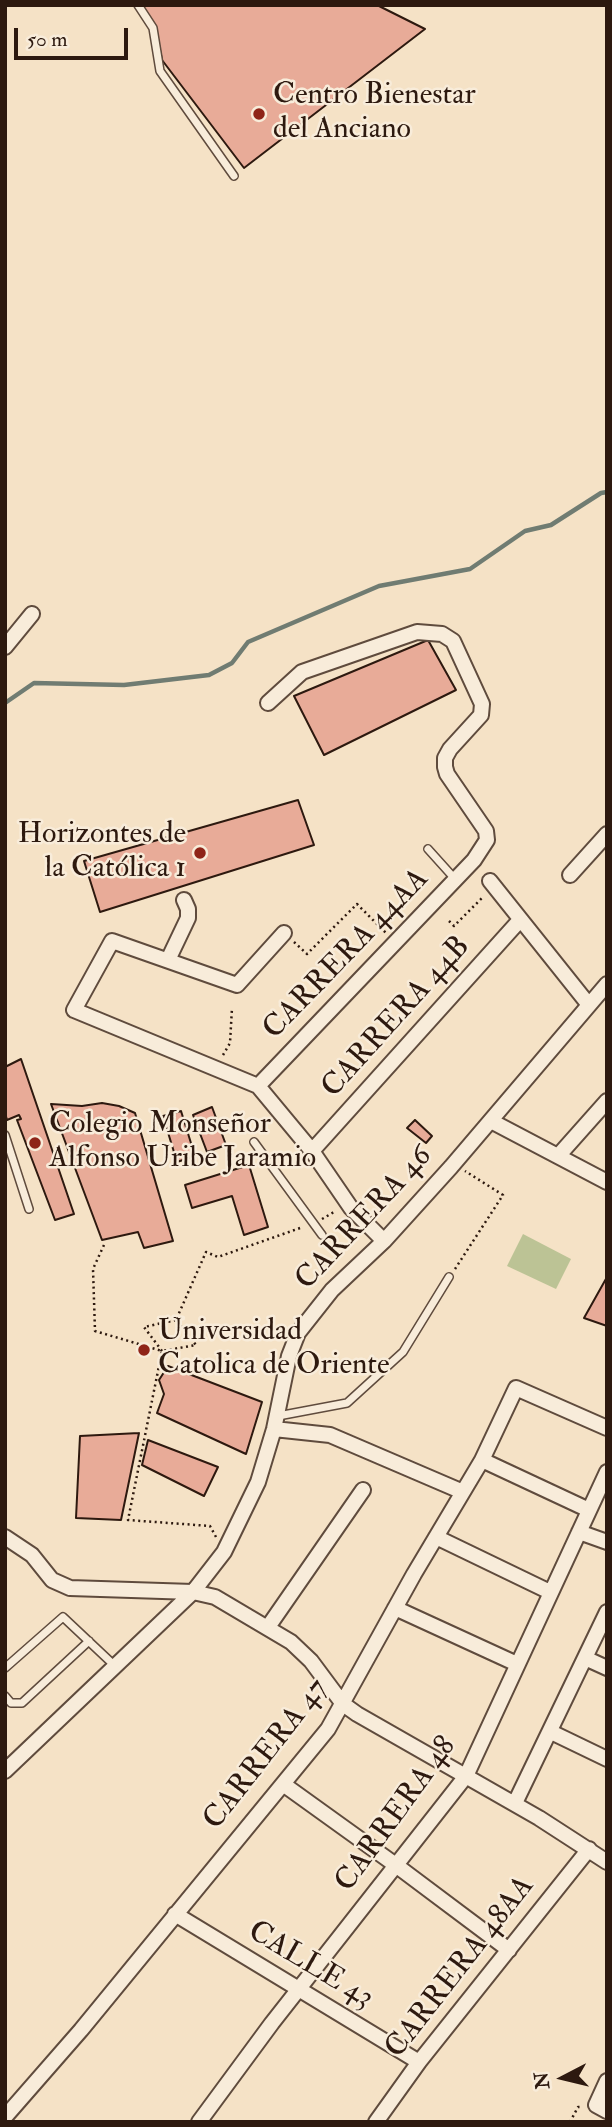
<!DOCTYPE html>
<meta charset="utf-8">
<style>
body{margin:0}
#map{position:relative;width:612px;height:2127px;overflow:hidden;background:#f5e2c6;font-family:"IM FELL Double Pica",serif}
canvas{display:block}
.frame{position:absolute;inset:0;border:7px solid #2d190f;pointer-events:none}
.north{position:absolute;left:528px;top:2043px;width:70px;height:70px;-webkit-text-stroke:5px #f8ecda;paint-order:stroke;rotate:263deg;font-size:19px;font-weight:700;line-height:28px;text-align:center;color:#2d190f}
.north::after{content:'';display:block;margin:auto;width:24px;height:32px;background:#2d190f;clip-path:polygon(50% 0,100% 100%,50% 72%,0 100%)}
.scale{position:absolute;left:14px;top:28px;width:114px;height:32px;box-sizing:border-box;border:4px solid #2d190f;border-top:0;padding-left:9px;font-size:21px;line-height:24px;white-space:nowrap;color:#2d190f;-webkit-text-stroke:5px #f8ecda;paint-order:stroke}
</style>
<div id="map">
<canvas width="612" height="2127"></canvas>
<div class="frame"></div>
<div class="north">N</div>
<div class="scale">50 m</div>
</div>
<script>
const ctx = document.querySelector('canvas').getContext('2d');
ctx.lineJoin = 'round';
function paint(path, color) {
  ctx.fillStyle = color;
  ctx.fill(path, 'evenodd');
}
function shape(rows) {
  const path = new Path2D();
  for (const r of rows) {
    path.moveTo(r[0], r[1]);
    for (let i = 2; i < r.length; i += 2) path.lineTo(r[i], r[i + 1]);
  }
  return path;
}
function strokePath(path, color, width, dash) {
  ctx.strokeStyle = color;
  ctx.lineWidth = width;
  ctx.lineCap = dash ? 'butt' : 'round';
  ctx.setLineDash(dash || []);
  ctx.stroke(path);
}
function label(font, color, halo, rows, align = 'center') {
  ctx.font = font + ' "IM FELL Double Pica",serif';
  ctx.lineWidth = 5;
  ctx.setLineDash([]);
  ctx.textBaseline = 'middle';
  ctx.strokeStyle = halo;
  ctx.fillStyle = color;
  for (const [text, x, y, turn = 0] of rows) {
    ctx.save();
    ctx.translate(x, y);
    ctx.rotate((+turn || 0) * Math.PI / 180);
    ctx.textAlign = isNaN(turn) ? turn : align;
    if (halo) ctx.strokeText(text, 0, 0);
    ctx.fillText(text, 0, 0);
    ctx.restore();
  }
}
const green = shape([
 [523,1234,571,1259,556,1289,507,1266]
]);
const stream = shape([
 [5,703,34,683,124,685,209,675,232,663,248,642,379,586,470,569,525,531,551,525,601,493,607,492]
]);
const building = shape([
 [141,5,377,5,425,29,244,168,162,60,155,25,141,5],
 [428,640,456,690,324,755,294,696,428,640],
 [298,800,314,845,100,912,84,861,298,800],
 [21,1059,74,1214,55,1220,17,1120,21,1119,19,1115,7,1120,5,1113,5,1067,21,1059],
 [102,1103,119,1106,135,1113,173,1241,144,1248,138,1232,102,1240,51,1104,82,1106,102,1103],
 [212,1107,226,1145,207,1152,193,1115,212,1107],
 [181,1111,195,1156,177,1162,163,1116,181,1111],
 [415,1120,432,1136,426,1143,407,1128,415,1120],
 [249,1165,268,1227,244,1235,232,1196,192,1208,185,1185,249,1165],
 [607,1277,607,1326,584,1318,607,1277],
 [168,1366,262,1402,246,1454,157,1413,164,1394,159,1380,168,1366],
 [139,1433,121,1520,76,1518,80,1436,139,1433],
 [148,1440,218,1467,204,1496,142,1465,148,1440]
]);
const path = shape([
 [449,921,454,926,484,896],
 [294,942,307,954,357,904,386,933],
 [223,1055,230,1043,232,1008],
 [322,1219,334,1212],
 [104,1245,93,1269,95,1331,162,1351],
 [455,1269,503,1195,465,1171],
 [162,1351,144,1327,176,1320],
 [216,1537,210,1526,128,1520,162,1351,196,1345,176,1320,206,1252,218,1257,303,1227],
 [570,2122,578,2107,583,2107]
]);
const service = shape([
 [138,5,153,28,160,71,234,176],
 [428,849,455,879],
 [5,1135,29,1209],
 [254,1142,322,1235],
 [278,1416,347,1403,403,1352,449,1277],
 [5,1668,63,1617,115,1666],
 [5,1696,11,1703,22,1703,89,1641]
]);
const minor = shape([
 [5,647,32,614],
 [570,875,607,834],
 [490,881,589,1005],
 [284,933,237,985,112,941,74,1010,258,1086,312,1151,351,1208,384,1241],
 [168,960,188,918,188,909,184,900],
 [258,1086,474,860,487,840,486,831,447,774,445,767,445,758,450,749,481,715,482,704,453,641,442,634,417,632,302,672,268,703],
 [491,1121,607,1182],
 [312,1151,520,920],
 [559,1155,607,1101],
 [274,1429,330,1435,463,1492],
 [482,1460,589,1510],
 [579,1532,607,1542],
 [5,1537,32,1555,52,1580,70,1588,193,1592,215,1597,291,1642,311,1661,343,1704,357,1714,539,1818,607,1862],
 [436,1537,550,1592],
 [395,1608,517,1664],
 [268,1627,363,1490],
 [585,1658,607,1668],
 [551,1732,607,1759],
 [5,1771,193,1592,224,1552,258,1482,274,1429,289,1356,298,1333,332,1290,384,1241,451,1167,607,984],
 [283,1784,397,1866,509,1950],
 [515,1803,607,1612],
 [175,1914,419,2062],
 [607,2081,596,2105,607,2111],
 [5,2117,81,2030,328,1729,414,1574,482,1460,516,1388,607,1428],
 [199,2122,272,2023,466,1776,607,1472],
 [376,2122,419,2062,589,1849]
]);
const markers = [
 [259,114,7,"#8f2418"],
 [200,853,7,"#8f2418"],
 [35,1143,7,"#8f2418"],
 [144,1350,7,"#8f2418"]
];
const poiNames = [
 ["Centro Bienestar",273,97],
 ["del Anciano",273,131],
 ["Horizontes de",186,836,"right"],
 ["la Católica 1",186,870,"right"],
 ["Colegio Monseñor",49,1126],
 ["Alfonso Uribe Jaramio",49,1160],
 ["Universidad",158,1333],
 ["Catolica de Oriente",158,1367]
];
const streetNames = [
 ["CARRERA 44AA",347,955,-46],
 ["CARRERA 44B",397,1018,-48],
 ["CARRERA 46",365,1219,-47],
 ["CARRERA 47",267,1755,-52],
 ["CARRERA 48",397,1815,-54],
 ["CALLE 43",310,1966,31],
 ["CARRERA 48AA",461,1968,-52]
];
paint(green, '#bcc395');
strokePath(stream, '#707c72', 4.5);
paint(building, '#e8ab98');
strokePath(building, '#2d190f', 2);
strokePath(service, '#5f4b3d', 10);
strokePath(minor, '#5f4b3d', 18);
strokePath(path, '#2d190f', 2.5, [2, 3.5]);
strokePath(service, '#f8ecda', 7);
strokePath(minor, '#f8ecda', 14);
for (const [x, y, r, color] of markers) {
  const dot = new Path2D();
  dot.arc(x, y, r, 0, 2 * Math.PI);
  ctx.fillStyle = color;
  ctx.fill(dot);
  strokePath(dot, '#f8ecda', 2.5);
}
label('30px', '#2d190f', '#f8ecda', poiNames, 'left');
label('30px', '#2d190f', '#f8ecda', streetNames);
</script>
